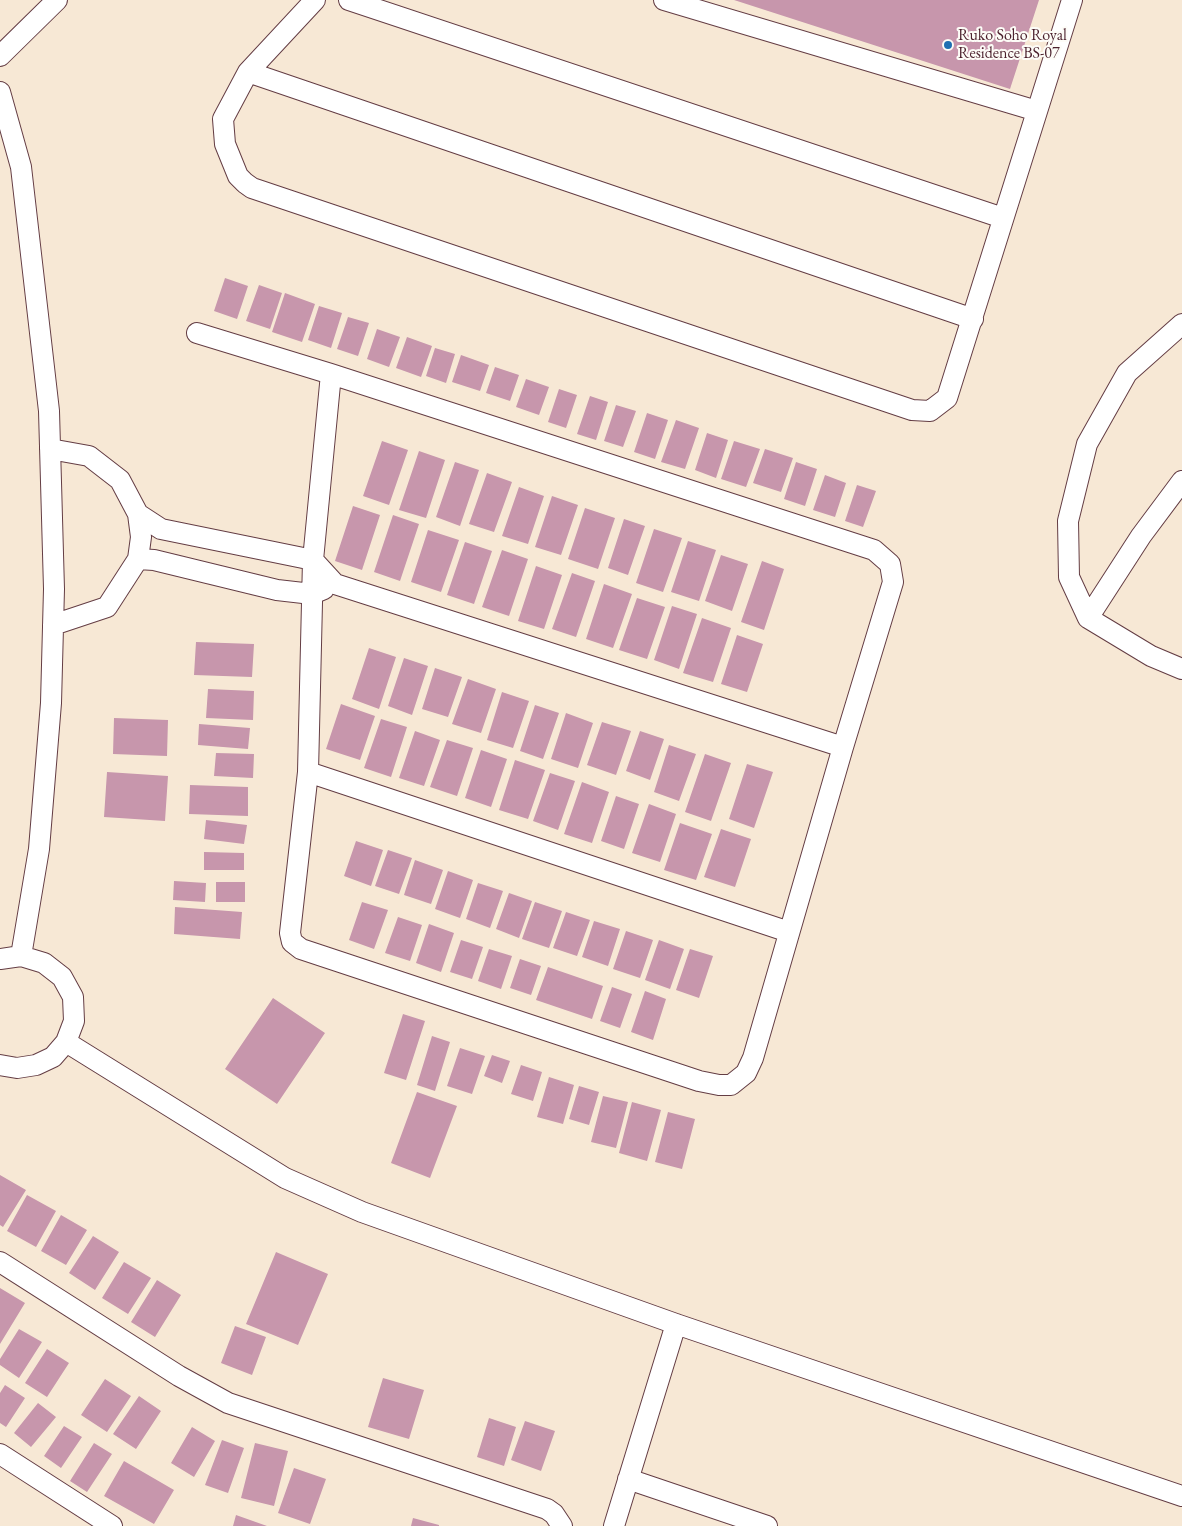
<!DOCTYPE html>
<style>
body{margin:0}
canvas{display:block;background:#f7e8d5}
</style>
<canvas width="1182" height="1526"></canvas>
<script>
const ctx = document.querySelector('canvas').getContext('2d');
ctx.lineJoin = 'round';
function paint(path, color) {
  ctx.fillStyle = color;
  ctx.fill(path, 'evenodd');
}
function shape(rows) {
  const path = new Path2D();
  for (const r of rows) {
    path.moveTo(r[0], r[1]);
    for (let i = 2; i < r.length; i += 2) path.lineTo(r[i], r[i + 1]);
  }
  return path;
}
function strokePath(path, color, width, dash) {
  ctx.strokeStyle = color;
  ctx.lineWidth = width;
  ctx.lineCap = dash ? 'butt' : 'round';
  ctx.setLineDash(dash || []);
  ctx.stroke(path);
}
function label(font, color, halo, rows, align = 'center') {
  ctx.font = font + ' "EB Garamond",serif';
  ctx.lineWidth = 4;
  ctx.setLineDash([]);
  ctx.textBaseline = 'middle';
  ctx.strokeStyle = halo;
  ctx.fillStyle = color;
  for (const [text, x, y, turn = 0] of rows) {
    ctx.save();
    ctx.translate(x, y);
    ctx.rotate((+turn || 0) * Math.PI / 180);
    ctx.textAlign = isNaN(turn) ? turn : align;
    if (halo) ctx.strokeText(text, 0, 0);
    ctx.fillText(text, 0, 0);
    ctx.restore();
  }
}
const building = shape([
 [734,0,1039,0,1010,89],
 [225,278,248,286,237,319,214,311],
 [259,285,282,293,270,329,246,321],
 [285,293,315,304,302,342,272,332],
 [319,306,342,313,331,348,308,340],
 [348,317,369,323,358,356,337,349],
 [377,329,400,337,389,367,367,359],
 [407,337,432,346,421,377,396,368],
 [435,348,455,354,446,383,426,376],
 [461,355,489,365,480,391,452,382],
 [495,367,519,375,510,401,486,393],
 [526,379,549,387,539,415,516,407],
 [559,389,577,395,566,428,548,422],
 [590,396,608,402,596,440,577,434],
 [616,405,636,411,623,447,604,441],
 [647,413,668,420,655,459,634,452],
 [676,420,699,428,685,469,661,462],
 [707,433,728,440,716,478,695,470],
 [382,441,408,450,389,505,363,496],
 [734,441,760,449,746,487,721,479],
 [765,449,793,458,781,492,753,483],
 [419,451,445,460,426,518,399,510],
 [455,462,479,470,460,526,436,517],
 [796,462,817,469,805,506,784,499],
 [487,473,512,482,494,532,469,524],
 [825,475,846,483,835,517,813,510],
 [857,485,876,491,863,527,845,521],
 [519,487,544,496,528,544,502,536],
 [552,496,578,505,561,555,535,547],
 [353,506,380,515,362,570,335,561],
 [585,508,615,518,598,569,568,559],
 [393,515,419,524,400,581,374,572],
 [624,519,645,526,628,575,608,568],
 [654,529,682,538,663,592,636,583],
 [428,530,459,540,441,592,411,582],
 [688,541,716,550,699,601,671,592],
 [465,542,492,551,474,604,447,595],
 [502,550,528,559,509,616,482,607],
 [721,555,748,564,732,611,705,601],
 [762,561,784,569,764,630,741,622],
 [536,566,562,575,544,629,518,621],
 [572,573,595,581,576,637,552,629],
 [604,584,632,594,613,648,586,639],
 [637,598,665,607,647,659,619,650],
 [672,606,697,614,679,669,654,660],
 [702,618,731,628,713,682,683,673],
 [737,635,763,644,747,692,721,684],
 [196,642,254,644,252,677,194,675],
 [369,648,396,657,379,709,352,699],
 [404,658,428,666,412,715,388,706],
 [435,668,462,677,448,717,422,709],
 [468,679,496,689,481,733,452,724],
 [208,689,254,691,253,720,206,718],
 [502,692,529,701,513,748,487,740],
 [341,704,375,716,360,760,326,749],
 [535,705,559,713,543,759,520,751],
 [566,713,593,723,578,768,551,759],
 [114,718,168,720,167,756,113,754],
 [381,719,407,727,391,777,364,768],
 [602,722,631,731,616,775,587,765],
 [199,724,250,728,248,749,198,745],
 [415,731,440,740,424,786,399,778],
 [640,731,664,739,650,780,626,771],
 [447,740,473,748,457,796,430,787],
 [669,745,696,754,679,801,654,792],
 [481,750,507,759,491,807,465,798],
 [216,753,254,754,253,778,214,776],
 [705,754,731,763,711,821,685,812],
 [515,760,545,770,528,819,499,810],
 [747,764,773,772,754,828,729,819],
 [107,772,168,776,165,821,104,817],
 [550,773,575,781,558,830,533,821],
 [582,782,609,792,592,843,564,834],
 [190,785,248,787,248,816,189,814],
 [616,796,639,804,624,849,601,841],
 [649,804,676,814,660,862,632,853],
 [206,820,247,825,244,844,204,839],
 [680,823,712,834,696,880,664,870],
 [721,829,751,839,735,887,704,877],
 [356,841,383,850,371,886,344,876],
 [388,850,412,858,399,894,375,886],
 [204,852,244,853,244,870,204,870],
 [415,860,443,870,431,904,404,895],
 [448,871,473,880,460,918,435,909],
 [174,881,206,883,205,902,173,900],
 [216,882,245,882,245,902,216,902],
 [478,883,503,891,490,928,466,919],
 [509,893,532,901,519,938,496,929],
 [362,902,388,910,374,949,349,940],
 [535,902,562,911,549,948,522,939],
 [175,907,242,912,240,939,174,934],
 [566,912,590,920,577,956,553,948],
 [398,917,422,925,410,961,385,953],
 [594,921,620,929,608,966,582,957],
 [429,924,454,933,441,972,416,963],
 [626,931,653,940,640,978,613,969],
 [461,940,483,947,472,979,450,972],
 [659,940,684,949,670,989,645,980],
 [489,949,512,956,501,989,478,981],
 [690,949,713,956,699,998,676,990],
 [520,959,541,966,531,995,510,988],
 [548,967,603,986,592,1019,536,1000],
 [612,987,632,994,620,1028,600,1021],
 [645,991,666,999,653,1040,631,1032],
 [273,998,325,1033,277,1104,225,1069],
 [403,1014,425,1021,406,1080,384,1073],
 [432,1036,450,1042,435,1091,417,1085],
 [460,1048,485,1056,472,1094,447,1086],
 [492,1055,510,1061,502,1083,484,1076],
 [521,1065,542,1072,533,1101,511,1094],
 [549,1077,574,1085,563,1124,537,1117],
 [579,1086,599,1092,589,1125,569,1119],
 [417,1092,457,1106,430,1178,391,1163],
 [603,1096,628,1102,616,1148,591,1142],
 [632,1102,661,1110,647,1161,619,1153],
 [668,1112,695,1119,682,1169,655,1162],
 [0,1175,26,1190,3,1227,0,1225],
 [27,1195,56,1211,36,1247,7,1231],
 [61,1215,87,1230,66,1265,41,1251],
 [93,1236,119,1252,95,1290,69,1273],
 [276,1252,328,1274,298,1345,246,1324],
 [124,1262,151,1278,128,1314,102,1298],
 [157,1280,181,1295,155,1337,131,1322],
 [0,1288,25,1303,0,1344],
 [235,1326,266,1337,252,1375,221,1363],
 [19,1329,42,1342,19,1378,0,1365,0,1359],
 [47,1349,69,1363,47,1397,25,1383],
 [383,1378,424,1390,409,1439,368,1427],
 [105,1379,131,1396,107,1432,81,1415],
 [5,1385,25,1398,6,1427,0,1423,0,1393],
 [139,1396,161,1411,136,1449,113,1434],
 [38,1403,56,1417,31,1447,14,1433],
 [489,1418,516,1427,504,1466,477,1457],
 [525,1421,555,1431,541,1471,511,1460],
 [64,1426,82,1437,61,1468,44,1456],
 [192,1427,215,1441,194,1477,171,1463],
 [222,1440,244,1448,228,1493,205,1485],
 [94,1443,112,1454,87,1492,70,1481],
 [255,1443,288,1451,274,1506,241,1498],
 [124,1461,174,1490,154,1524,104,1496],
 [294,1468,326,1479,310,1524,278,1513],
 [236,1515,267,1526,233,1526],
 [413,1518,439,1525,439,1526,411,1526]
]);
const street = shape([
 [315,0,248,72,223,119,225,144,238,176,245,183,252,188,912,410,930,411,947,398,1072,0],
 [349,0,1003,218],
 [664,0,1037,111],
 [0,56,57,0],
 [248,72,973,319],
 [0,92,21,167,49,411,54,589,51,703,39,849,21,956],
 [1182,324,1127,373,1087,444,1068,521,1069,577,1088,618,1151,656,1182,669],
 [197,333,331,374,874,550,890,564,893,582,843,747,753,1058,746,1073,731,1085,719,1085,699,1081,301,949,292,942,290,933,308,772,313,560,331,374],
 [50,449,89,456,120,480,138,514,141,537,138,559,107,607,53,625],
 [138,514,161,529,313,560,335,584,843,747],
 [138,559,154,560,277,590,312,594,324,589],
 [1088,618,1141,536,1182,481],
 [308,772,789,932],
 [0,959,21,956,44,963,62,977,73,997,74,1021,66,1042,53,1057,36,1065,17,1068,0,1065],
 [66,1042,285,1178,362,1212,676,1324,1182,1496],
 [0,1262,179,1376,228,1403,547,1509,554,1514,562,1526],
 [0,1454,112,1526],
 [628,1479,767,1526],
 [614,1526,676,1324]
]);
const markers = [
 [948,45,5,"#1f6fb2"]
];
const poiNames = [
 ["Ruko Soho Royal",958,36],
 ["Residence BS-07",958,54]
];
paint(building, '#c796ac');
strokePath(street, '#643d44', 22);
strokePath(street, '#fff', 20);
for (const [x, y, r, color] of markers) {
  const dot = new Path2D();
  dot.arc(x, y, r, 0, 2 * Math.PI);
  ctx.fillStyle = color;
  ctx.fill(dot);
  strokePath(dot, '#fdfcf7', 2);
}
label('16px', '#4a1f2b', '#fdfcf7', poiNames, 'left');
</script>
